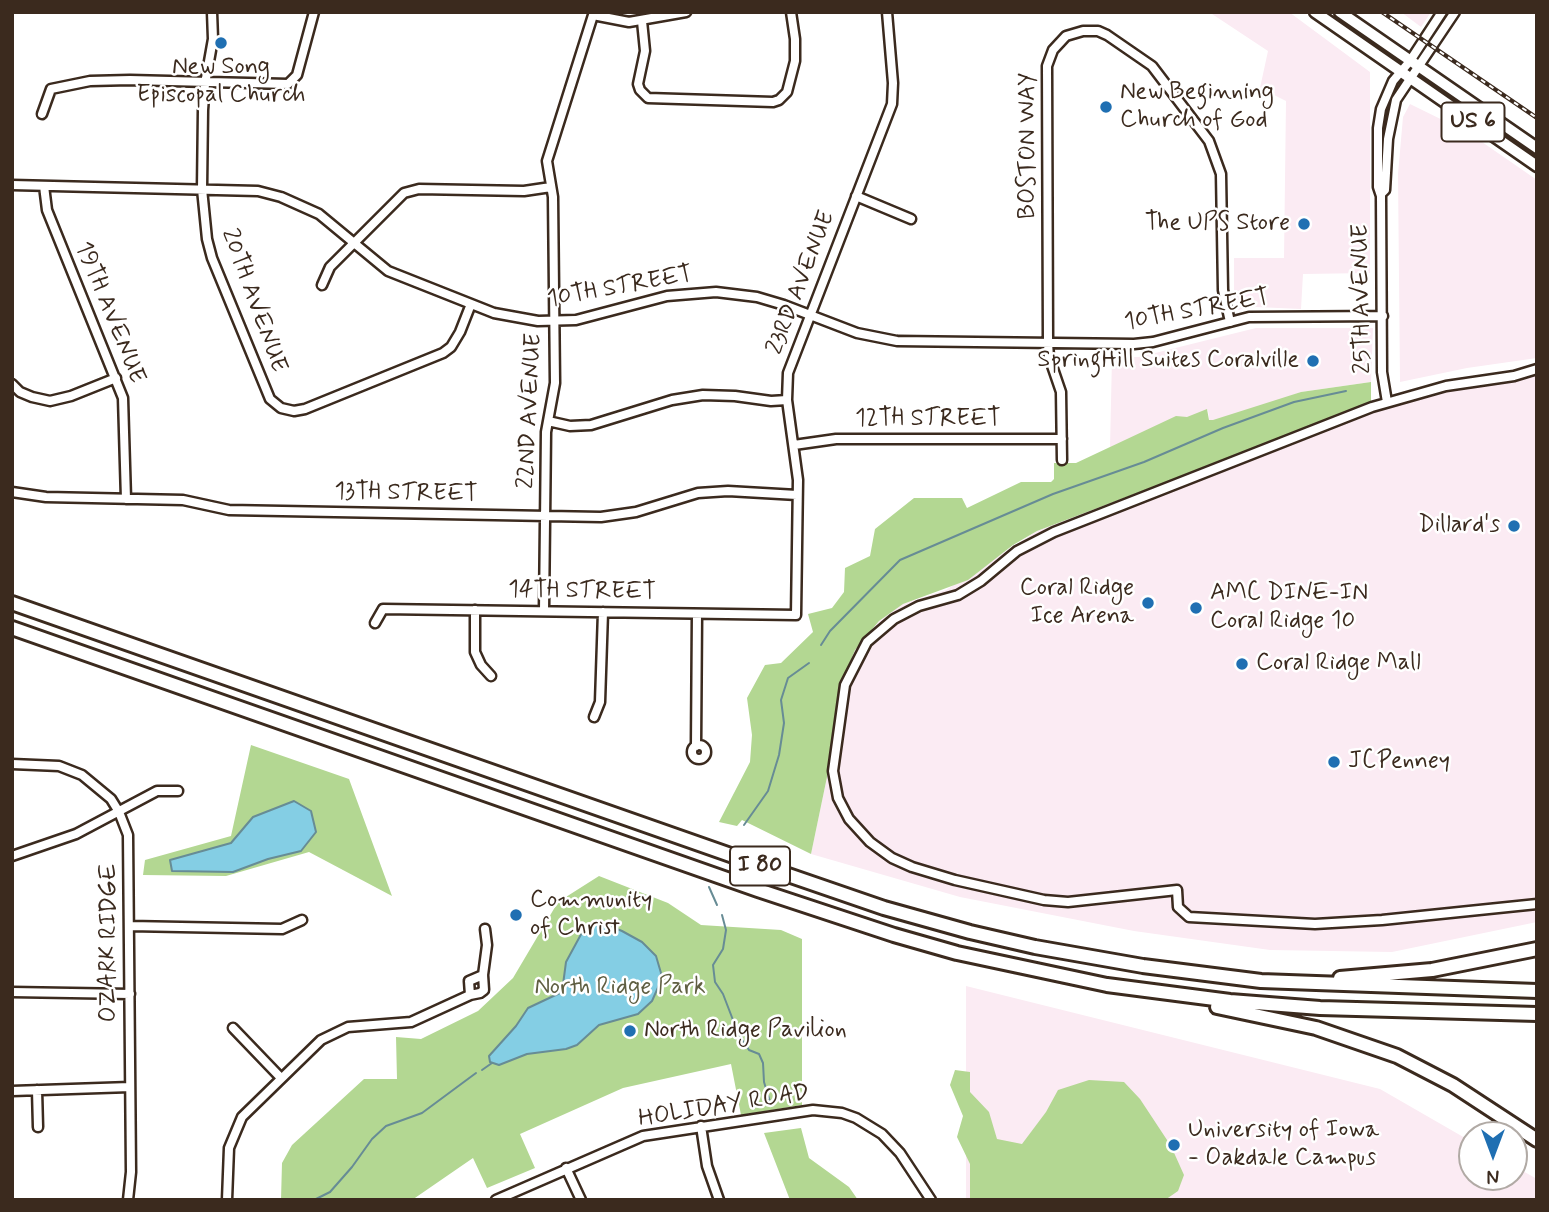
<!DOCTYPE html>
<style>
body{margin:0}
#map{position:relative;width:1549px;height:1212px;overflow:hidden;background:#fff;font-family:Mynerve,sans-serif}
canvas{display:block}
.frame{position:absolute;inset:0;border:14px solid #3b2a1e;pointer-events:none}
.north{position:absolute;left:1458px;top:1121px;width:70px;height:70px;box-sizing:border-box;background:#fff;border:2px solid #b1aaa5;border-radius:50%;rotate:180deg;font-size:19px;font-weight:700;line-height:28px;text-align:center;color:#3b2a1e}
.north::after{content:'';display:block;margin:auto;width:24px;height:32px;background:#1f6fb2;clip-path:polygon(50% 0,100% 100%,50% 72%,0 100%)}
</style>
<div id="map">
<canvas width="1549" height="1212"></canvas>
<div class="frame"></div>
<div class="north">N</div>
</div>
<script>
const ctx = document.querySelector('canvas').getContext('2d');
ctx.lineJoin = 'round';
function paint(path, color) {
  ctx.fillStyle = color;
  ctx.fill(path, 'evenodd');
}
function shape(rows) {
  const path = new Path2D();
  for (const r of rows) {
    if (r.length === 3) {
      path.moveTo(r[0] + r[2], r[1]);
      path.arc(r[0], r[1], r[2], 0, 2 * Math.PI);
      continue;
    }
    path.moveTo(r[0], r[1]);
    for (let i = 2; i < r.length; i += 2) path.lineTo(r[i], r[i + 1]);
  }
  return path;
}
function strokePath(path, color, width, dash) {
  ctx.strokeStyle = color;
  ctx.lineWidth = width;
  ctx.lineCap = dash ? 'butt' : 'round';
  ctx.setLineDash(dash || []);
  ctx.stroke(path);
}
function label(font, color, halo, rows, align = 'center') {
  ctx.font = font + ' Mynerve,sans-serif';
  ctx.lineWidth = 5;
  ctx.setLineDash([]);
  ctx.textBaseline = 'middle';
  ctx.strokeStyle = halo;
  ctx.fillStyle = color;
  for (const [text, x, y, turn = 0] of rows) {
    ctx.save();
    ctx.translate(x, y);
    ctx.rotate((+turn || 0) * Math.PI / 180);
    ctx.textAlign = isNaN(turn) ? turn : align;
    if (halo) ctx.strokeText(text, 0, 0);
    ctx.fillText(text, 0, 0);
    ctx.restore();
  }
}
const built = shape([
 [1209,12,1289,12,1370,72,1370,273,1303,274,1301,309,1256,307,1238,310,1234,295,1234,258,1284,258,1286,101,1260,88,1268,51],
 [1401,12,1431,12,1421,27],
 [1410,104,1469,133,1537,180,1537,358,1467,368,1400,382,1398,174,1403,117],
 [1256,328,1373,328,1371,382,1301,392,1210,426,1208,410,1110,448,1112,357,1139,357],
 [1537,368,1537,922,1392,952,1270,950,1134,931,960,897,811,854,827,777,840,686,855,650,879,621,902,604,946,590,1037,531,1381,400,1397,394],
 [966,986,1380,1089,1472,1142,1472,1177,1514,1177,1514,1166,1537,1179,1537,1200,966,1200]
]);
const green = shape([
 [1371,382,1371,404,1037,531,1013,545,968,580,903,604,879,621,855,650,840,686,827,777,811,854,742,820,737,826,719,822,750,762,752,735,747,698,765,665,781,663,813,632,808,614,832,608,844,592,845,568,870,556,875,529,914,498,962,498,967,508,1021,482,1051,482,1054,479,1054,463,1076,463,1176,416,1187,417,1207,409,1209,420,1213,420,1301,392],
 [251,745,349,779,392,896,309,852,226,876,143,875,145,860,231,836],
 [599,876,668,903,701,925,781,930,802,939,802,1105,741,1115,731,1064,623,1088,520,1134,535,1168,487,1188,473,1158,412,1200,281,1200,282,1163,292,1145,364,1079,397,1079,396,1037,421,1039,478,1011,513,978,558,902],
 [955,1070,970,1072,970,1092,989,1112,997,1139,1022,1144,1046,1112,1058,1090,1089,1080,1124,1082,1140,1099,1171,1146,1184,1175,1178,1191,1165,1200,970,1200,970,1164,957,1137,963,1116,950,1085],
 [801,1128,809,1158,849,1187,858,1200,790,1200,764,1133]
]);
const water = shape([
 [294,801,311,811,316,832,301,851,268,859,233,872,172,871,170,860,231,843,253,817,294,801],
 [598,921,622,931,642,942,656,956,661,973,660,983,652,1001,638,1014,599,1025,577,1045,566,1049,527,1054,499,1065,490,1062,489,1056,516,1026,528,1008,562,992,566,962,585,927,598,921]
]);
const stream = shape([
 [821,645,830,631,900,560,1053,494,1144,462,1223,428,1294,402,1346,391],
 [744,825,768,791,779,755,784,723,781,700,788,678,809,663],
 [709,887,717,905],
 [722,915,726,930,723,949,713,965,715,982,723,994,738,1033,749,1050,759,1054,763,1063,764,1082,771,1105],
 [482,1070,492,1063],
 [314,1200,330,1192,352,1167,372,1139,386,1126,422,1113,476,1073]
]);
const minor = shape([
 [212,12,213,39,205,84,203,110,202,189,207,239,212,258,270,399,281,408,294,411,305,409,443,353,451,347,460,332,471,304],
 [593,15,629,22,686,12],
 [642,21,645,51,638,84,640,90,648,98,773,102,779,100,787,92,795,61,795,39,791,12],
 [42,114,51,89,90,81,130,80,288,84,297,75,314,12],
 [12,185,258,191,281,197,319,214,388,271,494,313,538,321,576,320,667,296,716,292,757,297,784,305,857,333,897,341,1134,344,1153,342,1249,317,1383,316],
 [44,186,47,210,123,398,126,499],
 [1381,194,1385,190,1388,139,1396,100,1455,12],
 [856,196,911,219],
 [322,285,330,267,404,193,419,189,524,191,551,187],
 [1537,369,1514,376,1446,386,1372,407,1054,532,1017,551,981,581,958,595,919,606,894,619,867,642,845,685,833,771,838,798,849,819,870,842,892,858,912,867,955,880,1044,900,1068,902,1177,890,1178,907,1189,917,1315,924,1382,920,1537,904],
 [12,384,20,392,32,397,50,401,71,396,116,378],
 [1387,402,1382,372,1381,196,1378,187,1378,128,1381,109,1393,81,1410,61,1442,12],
 [548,421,570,426,591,425,672,400,703,395,735,396,771,401,787,400],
 [794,445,836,439,1062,439],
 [1062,460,1061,392,1049,357,1048,343,1047,66,1053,50,1066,36,1083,31,1098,31,1107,35,1152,66,1209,141,1221,174,1223,290,1230,322],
 [12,492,46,497,183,500,229,510,601,517,636,512,698,493,728,491,797,495],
 [475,610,475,652,481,665,491,676],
 [544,610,546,432,555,383,553,197,547,161,594,12],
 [375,623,383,609,796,615,798,480,787,400,788,373,892,104,893,83,887,12],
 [594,717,600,702,603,612],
 [699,752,7],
 [696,746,697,614],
 [12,764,59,766,82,775,111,799,119,812,128,835,131,1172,128,1200],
 [12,856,76,834,157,791,178,791],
 [130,926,282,929,302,920],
 [483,975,484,990,480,993,470,995,469,981,483,975],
 [483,975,487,945,485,929],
 [12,992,130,994],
 [233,1028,281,1078],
 [37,1090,38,1127],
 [12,1091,130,1087],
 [701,1126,707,1166,719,1200],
 [566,1168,581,1200],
 [227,1200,229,1148,242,1117,321,1040,348,1027,411,1022,470,995],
 [496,1200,643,1136,813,1110,842,1113,856,1118,882,1134,900,1153,931,1200]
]);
const major = shape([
 [1315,12,1537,166],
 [1340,12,1537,148]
]);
const highway = shape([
 [12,603,759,865,884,908,970,932,1035,947,1143,966,1261,981,1537,991],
 [12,628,758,890,894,935,957,953,1107,985,1230,1001,1320,1008,1537,1014],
 [1340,978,1432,970,1537,949],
 [1217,1007,1316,1028,1397,1056,1453,1085,1537,1140]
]);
const rail = shape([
 [1382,12,1537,118]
]);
const markers = [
 [221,43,7,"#1f6fb2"],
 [1106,107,7,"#1f6fb2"],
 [1304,224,7,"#1f6fb2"],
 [1313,361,7,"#1f6fb2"],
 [1514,526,7,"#1f6fb2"],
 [1148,603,7,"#1f6fb2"],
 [1196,608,7,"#1f6fb2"],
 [1242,664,7,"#1f6fb2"],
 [1334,762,7,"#1f6fb2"],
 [516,915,7,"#1f6fb2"],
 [630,1031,7,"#1f6fb2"],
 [1174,1145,7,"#1f6fb2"]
];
const shields = [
 [1473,122,63],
 [760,866,60]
];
const shieldNames = [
 ["US 6",1473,122],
 ["I 80",760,866]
];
const poiNames = [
 ["New Song",221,68,"center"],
 ["Episcopal Church",221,96,"center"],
 ["New Beginning",1120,93],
 ["Church of God",1120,121],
 ["The UPS Store",1290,224,"right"],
 ["SpringHill Suites Coralville",1299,361,"right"],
 ["Dillard's",1500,526,"right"],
 ["Coral Ridge",1134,589,"right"],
 ["Ice Arena",1134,617,"right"],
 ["AMC DINE-IN",1210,594],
 ["Coral Ridge 10",1210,622],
 ["Coral Ridge Mall",1256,664],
 ["JCPenney",1348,762],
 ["Community",530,901],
 ["of Christ",530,929],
 ["North Ridge Pavilion",644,1031],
 ["University of Iowa",1188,1131],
 ["- Oakdale Campus",1188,1159]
];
const streetNames = [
 ["BOSTON WAY",1029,146,-90],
 ["23RD AVENUE",802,283,-69],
 ["10TH STREET",620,288,-10],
 ["25TH AVENUE",1363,299,-91],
 ["20TH AVENUE",253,301,70],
 ["10TH STREET",1197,311,-10],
 ["19TH AVENUE",109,313,68],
 ["22ND AVENUE",531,411,-87],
 ["12TH STREET",928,420],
 ["13TH STREET",406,494,1],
 ["14TH STREET",582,592,1],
 ["OZARK RIDGE",110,943,-90],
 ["HOLIDAY ROAD",724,1107,-9]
];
const parkNames = [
 ["North Ridge Park",620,988]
];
paint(built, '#fbebf3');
paint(green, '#b3d792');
paint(water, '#84cee4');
strokePath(water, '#678c95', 2);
strokePath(stream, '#678c95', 2);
strokePath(minor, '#3b2a1e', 13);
strokePath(major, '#3b2a1e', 15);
strokePath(highway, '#3b2a1e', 18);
strokePath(minor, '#fff', 8);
strokePath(major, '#fff', 10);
strokePath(highway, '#fff', 12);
strokePath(rail, '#3b2a1e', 4.5);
strokePath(rail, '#fff', 2, [5]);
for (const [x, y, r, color] of markers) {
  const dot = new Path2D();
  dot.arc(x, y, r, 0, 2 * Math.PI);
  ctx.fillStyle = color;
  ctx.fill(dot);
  strokePath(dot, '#fff', 2.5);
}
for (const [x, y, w] of shields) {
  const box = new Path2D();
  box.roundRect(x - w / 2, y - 19.5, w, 39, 5);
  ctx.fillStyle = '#fff';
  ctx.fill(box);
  strokePath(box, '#3b2a1e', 2);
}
label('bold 23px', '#3b2a1e', null, shieldNames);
label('24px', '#3b2a1e', '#fff', poiNames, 'left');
label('24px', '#3b2a1e', '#fff', streetNames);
label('24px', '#5f5e41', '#fff', parkNames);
</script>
